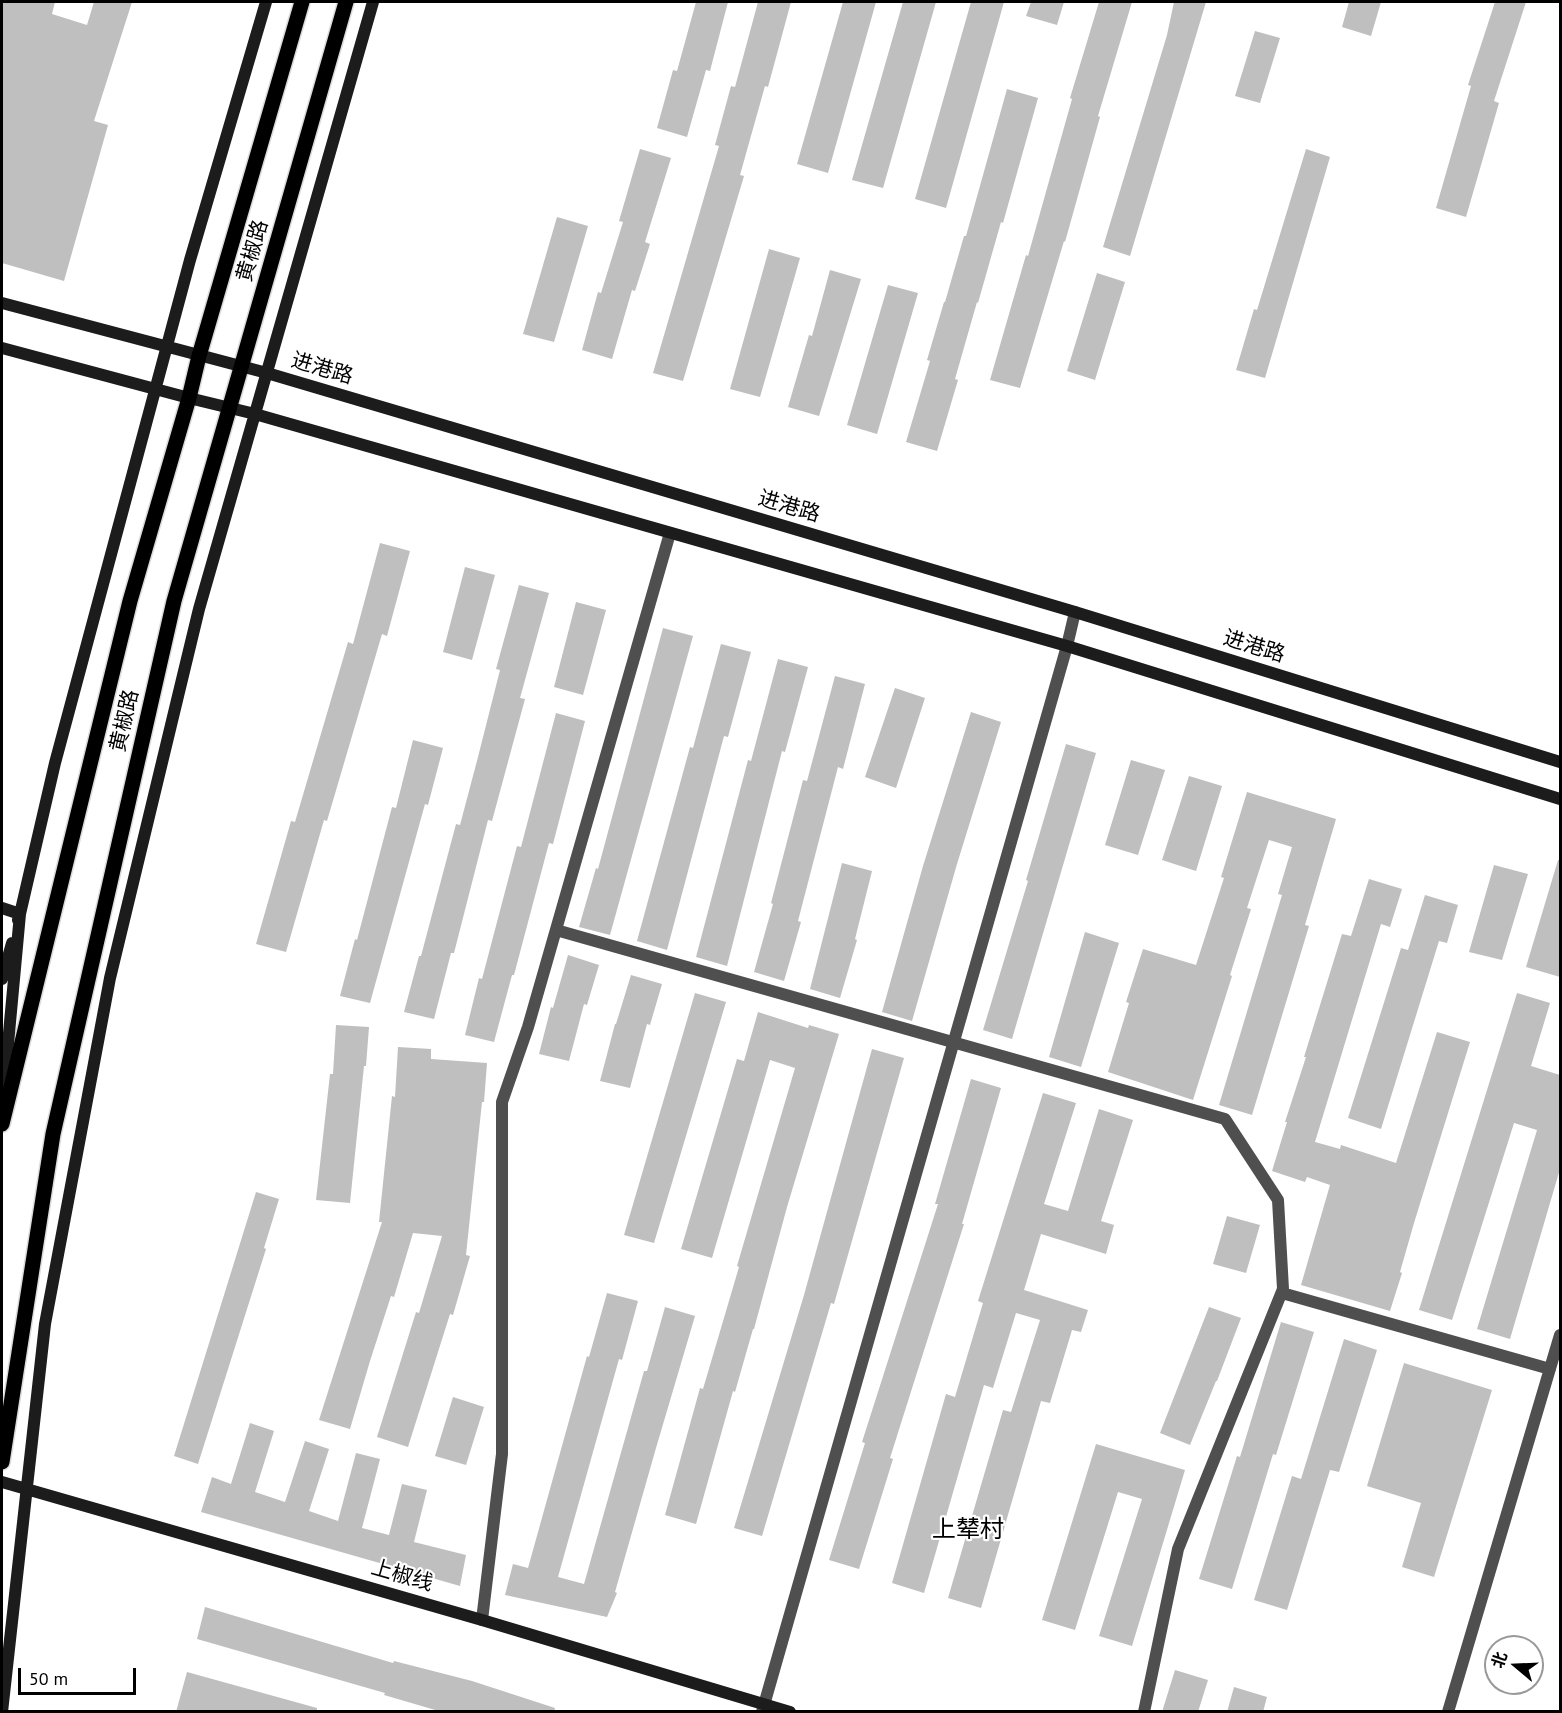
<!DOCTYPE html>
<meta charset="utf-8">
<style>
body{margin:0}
#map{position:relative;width:1562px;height:1713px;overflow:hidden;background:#fff;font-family:"PT Sans","Noto Sans SC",sans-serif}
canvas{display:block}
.frame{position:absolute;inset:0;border:3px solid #000;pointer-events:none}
.north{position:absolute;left:1484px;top:1635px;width:60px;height:60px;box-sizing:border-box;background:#fff;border:2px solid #999;border-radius:50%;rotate:289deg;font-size:16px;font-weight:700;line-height:24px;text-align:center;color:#000}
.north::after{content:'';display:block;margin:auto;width:21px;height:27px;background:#000;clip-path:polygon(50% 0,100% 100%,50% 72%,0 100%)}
.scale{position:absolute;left:18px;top:1668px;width:118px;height:27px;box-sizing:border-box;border:3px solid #000;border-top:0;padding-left:8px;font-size:18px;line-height:21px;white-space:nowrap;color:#000;-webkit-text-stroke:4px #fff;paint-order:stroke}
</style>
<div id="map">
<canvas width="1562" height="1713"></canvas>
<div class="frame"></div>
<div class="north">北</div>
<div class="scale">50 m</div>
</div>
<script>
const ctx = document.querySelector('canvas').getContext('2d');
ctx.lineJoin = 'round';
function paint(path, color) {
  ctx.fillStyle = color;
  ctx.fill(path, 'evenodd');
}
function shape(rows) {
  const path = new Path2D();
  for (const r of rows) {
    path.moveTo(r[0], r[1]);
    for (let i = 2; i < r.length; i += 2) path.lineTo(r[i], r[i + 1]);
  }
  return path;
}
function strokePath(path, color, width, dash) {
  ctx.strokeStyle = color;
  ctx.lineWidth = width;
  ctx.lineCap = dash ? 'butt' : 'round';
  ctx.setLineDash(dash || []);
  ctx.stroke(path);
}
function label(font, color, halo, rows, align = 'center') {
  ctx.font = font + ' "PT Sans","Noto Sans SC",sans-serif';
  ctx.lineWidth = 4.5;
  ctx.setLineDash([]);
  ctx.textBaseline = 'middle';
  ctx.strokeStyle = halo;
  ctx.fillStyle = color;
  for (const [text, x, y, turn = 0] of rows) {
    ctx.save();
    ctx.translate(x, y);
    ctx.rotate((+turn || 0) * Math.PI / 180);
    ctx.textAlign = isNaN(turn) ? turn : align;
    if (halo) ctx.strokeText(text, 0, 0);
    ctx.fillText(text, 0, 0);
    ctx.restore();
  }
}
const building = shape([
 [2,2,55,2,52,14,87,25,94,2,132,2,94,121,108,125,64,281,2,263],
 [696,2,728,2,710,71,706,70,687,137,657,128,673,70,677,71],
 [758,2,791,2,768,87,765,86,740,175,744,176,683,381,653,373,719,146,715,145,731,86,735,87],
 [843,2,876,2,828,173,797,164],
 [903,2,936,2,883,188,852,180],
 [971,2,1004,2,946,208,915,199],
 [1031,2,1064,2,1057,25,1026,16],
 [1099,2,1132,2,1098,116,1100,117,1065,242,1064,241,1020,388,990,380,1026,255,1028,256,1072,99,1070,98],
 [1174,2,1206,2,1130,256,1103,247,1167,35],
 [1349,2,1381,2,1371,36,1342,27],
 [1495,2,1526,2,1494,101,1499,103,1466,217,1436,208,1471,86,1468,85],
 [1255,31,1280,38,1260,103,1235,96],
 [1007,89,1038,98,1003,223,1001,222,978,303,977,302,955,379,958,380,937,451,906,442,930,361,927,360,944,302,945,302,964,236,966,236],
 [640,149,671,158,645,242,650,244,635,291,632,290,612,359,582,350,598,292,601,293,623,222,619,221],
 [1306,149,1330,157,1265,378,1236,370,1254,309,1257,310],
 [557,217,588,226,554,342,523,334],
 [769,249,800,258,760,397,730,389],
 [830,270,861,279,819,416,788,407,809,335,812,336],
 [1097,273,1125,282,1095,380,1067,371],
 [888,285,918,293,877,434,847,425],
 [380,543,410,551,387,636,382,634,327,821,324,820,286,952,256,944,291,821,295,822,348,642,353,644],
 [465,567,495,575,472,660,443,652],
 [519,585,549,593,520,698,525,699,492,821,488,820,454,953,451,953,434,1019,404,1012,419,956,421,956,456,824,460,825,478,757,500,670,496,669],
 [576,602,606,610,583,695,554,687],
 [663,628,693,636,610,935,579,927,596,868,598,869],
 [721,644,751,652,728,737,724,736,667,950,637,941,690,747,693,748],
 [778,659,808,667,785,752,782,751,727,966,696,957,748,760,751,761],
 [835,676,865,684,843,769,838,767,798,921,801,922,784,981,754,972,773,904,771,903,803,780,807,781],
 [895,688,925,698,896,788,865,777],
 [971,712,1001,722,957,864,912,1021,882,1012,923,866],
 [556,713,585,721,553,844,549,843,514,975,512,975,494,1042,465,1035,479,978,482,979,517,846,521,847],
 [413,740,443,748,428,805,425,804,370,1003,340,996,355,939,357,940,392,807,396,808],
 [1066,744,1096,753,1012,1039,983,1030,1028,881,1026,880],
 [1131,760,1165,770,1138,855,1105,845],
 [1189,776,1222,786,1196,871,1162,860],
 [1247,792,1336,819,1305,925,1309,926,1252,1115,1219,1105,1282,895,1278,894,1292,847,1269,840,1247,908,1251,909,1230,975,1232,976,1193,1100,1108,1072,1129,1003,1126,1002,1143,949,1196,965,1224,878,1221,877],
 [1558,860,1560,860,1560,977,1526,967],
 [842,863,872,871,855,939,857,940,840,998,810,989],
 [1494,865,1528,874,1502,960,1469,952],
 [1369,879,1402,889,1390,927,1381,924,1315,1142,1340,1149,1341,1145,1396,1163,1437,1032,1470,1042,1414,1223,1400,1272,1402,1273,1390,1311,1301,1285,1330,1185,1307,1177,1305,1182,1272,1171,1287,1122,1285,1122,1306,1057,1304,1057,1342,934,1351,936],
 [1425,895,1458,905,1447,943,1439,941,1381,1129,1348,1118,1401,948,1408,950],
 [1085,932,1119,943,1081,1067,1049,1057],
 [568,955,599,965,587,1005,584,1004,569,1061,539,1054,551,1007,553,1008],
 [631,975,662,984,650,1025,647,1024,630,1088,600,1081,615,1024,616,1024],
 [695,993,726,1002,654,1243,624,1235],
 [1517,993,1550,1003,1531,1066,1560,1075,1560,1169,1510,1339,1477,1329,1537,1130,1514,1123,1452,1320,1419,1310],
 [758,1012,808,1028,809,1025,839,1034,787,1207,754,1329,753,1329,735,1392,733,1391,696,1524,665,1515,700,1388,703,1389,739,1267,737,1266,795,1068,770,1060,712,1258,681,1249,737,1059,744,1061],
 [336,1025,369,1027,366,1066,364,1066,350,1203,316,1200,330,1074,333,1074],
 [398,1047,431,1049,431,1059,487,1063,484,1102,482,1102,466,1255,470,1256,453,1315,450,1314,408,1447,377,1437,416,1312,419,1313,442,1236,413,1233,394,1297,391,1296,370,1361,350,1429,319,1420,382,1222,379,1222,392,1096,395,1097],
 [872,1049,904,1058,834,1304,831,1303,762,1536,734,1528,804,1295],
 [971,1079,1001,1088,962,1224,964,1224,890,1458,893,1459,859,1569,829,1560,865,1443,862,1442,938,1204,935,1204],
 [1043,1093,1076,1103,1044,1204,1068,1211,1099,1109,1133,1120,1101,1221,1114,1225,1106,1254,1041,1234,1024,1290,1088,1310,1081,1332,1072,1330,1050,1403,1041,1401,981,1608,948,1598,1003,1410,1011,1412,1040,1320,1016,1313,993,1388,984,1385,924,1593,892,1583,946,1394,955,1397,983,1303,978,1301],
 [256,1192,279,1199,264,1248,266,1249,198,1464,174,1456],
 [1227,1216,1260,1225,1246,1273,1213,1264],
 [607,1293,638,1301,622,1360,619,1359,558,1577,584,1584,644,1371,647,1371,665,1307,695,1316,656,1448,615,1592,617,1593,607,1617,505,1595,513,1564,528,1568,587,1356,589,1357],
 [1209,1307,1241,1318,1217,1381,1216,1381,1190,1445,1160,1433],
 [1281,1322,1314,1332,1276,1455,1273,1454,1232,1589,1199,1579,1237,1456,1240,1457],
 [1344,1339,1377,1350,1339,1472,1330,1470,1287,1610,1254,1600,1292,1476,1301,1479],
 [1404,1363,1492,1390,1434,1577,1402,1567,1421,1503,1367,1486],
 [453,1397,484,1407,466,1465,435,1456],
 [250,1423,274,1431,255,1492,285,1502,305,1441,329,1449,309,1511,338,1521,356,1453,380,1459,362,1528,389,1535,402,1484,427,1490,414,1542,466,1555,460,1586,201,1512,212,1477,231,1484],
 [1096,1444,1185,1470,1132,1646,1099,1636,1142,1499,1118,1492,1075,1630,1042,1620],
 [205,1607,393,1663,394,1661,472,1681,555,1708,554,1712,442,1712,384,1695,385,1693,197,1639],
 [1175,1670,1208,1680,1198,1712,1162,1712],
 [187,1672,317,1708,317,1712,176,1712],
 [1234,1687,1267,1697,1263,1712,1227,1712]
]);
const street = shape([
 [556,930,1225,1119,1278,1200,1283,1289,1178,1549,1144,1712],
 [1282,1293,1550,1369],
 [482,1620,502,1454,502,1102,528,1027,670,533],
 [762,1712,1067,646,1075,612],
 [1448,1712,1560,1335]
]);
const secondary = shape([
 [2,303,267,373,1075,612,1560,762],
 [2,348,189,398,255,414,1067,646,1560,799],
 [2,908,20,914,18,920],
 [2,979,12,943],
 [3,1098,20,914,55,763,190,260,266,2],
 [2,1482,482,1620,790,1712],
 [2,1712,45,1324,110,978,199,609,373,2]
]);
const primary = shape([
 [2,1124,130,601,189,398,199,356,302,2],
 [2,1462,53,1134,174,601,346,2]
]);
const streetNames = [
 ["黄椒路",253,251,-74],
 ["进港路",322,369,16],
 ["进港路",789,507,16],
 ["进港路",1254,647,17],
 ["黄椒路",125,721,-77],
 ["上椒线",402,1576,16]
];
const quarterNames = [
 ["上辇村",968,1530]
];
paint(building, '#bfbfbf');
strokePath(primary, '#dbdbdb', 18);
strokePath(street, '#4f4f4f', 12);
strokePath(secondary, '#1c1c1c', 12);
strokePath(primary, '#000', 15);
label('21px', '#000', '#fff', streetNames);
label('24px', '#000', '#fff', quarterNames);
</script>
